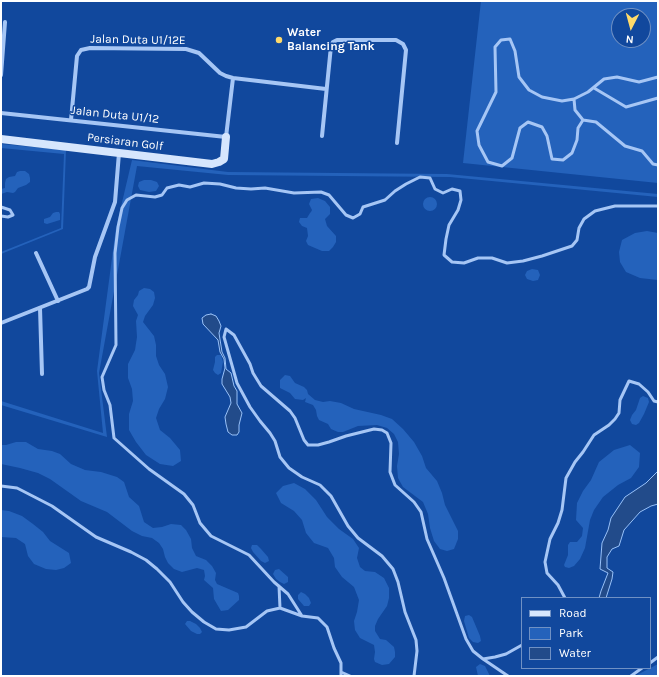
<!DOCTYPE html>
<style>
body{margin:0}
#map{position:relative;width:659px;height:677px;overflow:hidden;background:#11489d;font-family:Karla,sans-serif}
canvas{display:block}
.frame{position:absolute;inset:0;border:2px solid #fff;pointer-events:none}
.legend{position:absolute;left:521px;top:597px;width:130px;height:72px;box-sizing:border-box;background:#11489d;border:1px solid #7091c4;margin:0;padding:5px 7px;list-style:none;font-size:12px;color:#fff}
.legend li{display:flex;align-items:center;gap:8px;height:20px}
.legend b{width:20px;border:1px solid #7091c4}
.north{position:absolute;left:611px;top:8px;width:40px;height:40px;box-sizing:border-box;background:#11489d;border:1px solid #7091c4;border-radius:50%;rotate:186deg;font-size:11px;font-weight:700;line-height:16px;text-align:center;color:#fff}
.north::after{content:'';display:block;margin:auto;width:14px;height:18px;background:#ffda6a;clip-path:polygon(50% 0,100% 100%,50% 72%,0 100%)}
</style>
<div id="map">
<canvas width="659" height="677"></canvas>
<div class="frame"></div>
<ul class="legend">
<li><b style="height:5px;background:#d6e6fd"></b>Road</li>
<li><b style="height:11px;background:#2462bb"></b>Park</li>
<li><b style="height:11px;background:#224b8a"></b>Water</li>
</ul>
<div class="north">N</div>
</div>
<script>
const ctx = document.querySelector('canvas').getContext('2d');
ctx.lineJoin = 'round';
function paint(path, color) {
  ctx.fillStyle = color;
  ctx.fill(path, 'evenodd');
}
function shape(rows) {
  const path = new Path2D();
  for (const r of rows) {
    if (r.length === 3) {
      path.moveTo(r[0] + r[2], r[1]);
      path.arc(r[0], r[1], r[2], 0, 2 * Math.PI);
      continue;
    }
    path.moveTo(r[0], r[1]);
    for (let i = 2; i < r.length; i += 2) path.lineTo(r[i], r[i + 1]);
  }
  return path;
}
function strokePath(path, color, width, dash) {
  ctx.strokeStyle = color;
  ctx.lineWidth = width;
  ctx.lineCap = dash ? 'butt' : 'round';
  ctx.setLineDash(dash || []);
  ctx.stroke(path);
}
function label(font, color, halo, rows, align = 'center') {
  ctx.font = font + ' Karla,sans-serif';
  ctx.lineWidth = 3;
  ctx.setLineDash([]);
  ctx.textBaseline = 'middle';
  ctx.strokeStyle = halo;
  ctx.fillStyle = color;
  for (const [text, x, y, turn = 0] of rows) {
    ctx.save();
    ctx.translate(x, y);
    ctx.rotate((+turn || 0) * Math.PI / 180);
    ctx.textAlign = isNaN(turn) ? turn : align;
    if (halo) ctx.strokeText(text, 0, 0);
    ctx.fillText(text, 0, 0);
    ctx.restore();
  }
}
const green = shape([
 [481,1,658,1,658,183,463,163],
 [619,16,643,16,643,40,619,40],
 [1,144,66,150,63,229,1,254,1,252,61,228,64,154,1,148],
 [132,160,228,172,447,174,658,194,658,197,450,177,228,175,137,166,99,373,107,437,1,405,1,401,103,433,97,371,116,228],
 [20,171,25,171,29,174,30,178,30,182,26,185,18,188,15,192,13,193,7,192,1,194,1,189,5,188,5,183,6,179,9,177,15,176,17,172],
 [144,180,151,180,157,182,159,186,156,191,149,192,140,190,138,186,139,182],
 [430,204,7],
 [318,198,325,201,330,207,330,214,325,219,327,226,336,236,336,242,333,247,329,251,322,251,308,245,306,241,308,236,307,228,302,226,299,222,300,218,307,218,310,213,311,212,312,210,309,204,311,199],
 [56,212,59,212,60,214,60,220,47,224,44,223,44,219,50,217,53,213],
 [647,231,658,233,658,280,640,278,626,272,620,262,619,252,622,240,635,233],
 [532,269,538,270,540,275,538,280,533,281,527,279,525,275,527,271],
 [144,288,150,289,154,292,155,298,153,305,145,316,143,322,154,336,156,345,156,356,159,365,165,374,168,387,165,399,159,409,156,418,160,430,170,438,180,450,181,461,173,466,160,464,146,455,136,442,129,430,129,414,133,401,132,389,128,378,128,364,135,350,137,337,136,321,138,315,133,306,134,300,138,295,139,291],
 [217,355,221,355,223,362,221,373,218,375,215,373,213,370,215,362,215,357],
 [285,375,290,376,295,383,304,387,307,390,308,394,315,400,323,402,330,401,341,403,354,409,381,415,392,419,403,429,414,442,422,456,426,468,437,481,442,493,445,505,458,531,458,539,454,549,447,551,440,549,434,541,430,528,428,514,423,502,403,487,398,478,397,466,399,454,398,442,394,434,387,428,377,425,358,426,343,432,338,432,331,429,328,424,319,420,317,416,316,410,313,405,305,402,306,398,303,400,295,399,290,393,280,388,280,380],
 [643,396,648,398,649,402,644,414,639,423,636,425,632,424,630,420,632,415,636,410,640,398],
 [16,442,26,442,38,449,52,451,60,454,71,464,85,470,101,472,117,477,124,482,129,497,139,506,144,522,153,528,162,527,171,524,181,525,186,530,191,539,192,548,196,556,206,560,212,566,216,573,215,580,217,584,238,593,239,596,239,600,228,610,221,611,214,599,213,588,204,580,205,576,204,570,197,568,182,572,174,569,168,563,165,557,163,549,159,543,152,538,142,536,132,531,107,512,81,501,50,479,38,473,20,468,1,464,1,445,6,445],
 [630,445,640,453,639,467,631,478,618,485,603,497,594,510,590,520,585,548,580,559,574,566,569,568,565,567,564,565,568,555,568,545,570,542,577,542,582,536,583,528,576,520,577,503,583,491,591,480,599,462,614,450],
 [294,483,305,489,316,500,327,517,339,529,353,539,359,548,357,558,360,567,365,571,375,572,384,578,389,588,389,598,387,606,378,619,375,626,375,631,380,639,386,640,394,647,395,652,395,657,389,664,382,665,375,662,374,659,375,652,374,645,360,638,355,630,354,621,357,612,359,600,354,587,342,577,335,567,334,558,328,548,314,543,306,533,302,520,294,511,281,503,276,493,283,486],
 [1,510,9,511,22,516,33,524,43,532,50,541,69,553,71,563,64,568,56,570,46,569,34,564,28,556,25,544,16,538,1,537],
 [252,545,257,545,261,549,268,557,269,561,265,563,261,561,253,552,251,548],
 [279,569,288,577,288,582,284,584,280,582,276,579,273,574,275,570],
 [301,592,305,594,309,598,311,603,309,606,304,606,298,599,298,595],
 [469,615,472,617,480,636,481,641,478,643,473,642,469,638,464,621,465,616],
 [187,621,190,621,196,624,200,628,202,632,200,634,197,634,191,631,185,624],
 [480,664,485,666,490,676,478,676,476,667],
 [658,664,658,676,635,676]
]);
const water = shape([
 [211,314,216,316,219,321,221,326,219,333,222,352,225,358,226,369,231,373,234,386,237,391,237,404,242,413,239,425,239,432,237,435,232,435,228,432,226,424,225,417,231,403,230,397,222,384,222,379,225,368,224,359,220,352,218,340,203,324,202,318,206,315,211,314],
 [658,471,658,504,651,506,640,512,624,530,619,546,612,549,607,557,607,568,613,572,612,579,606,598,599,598,601,591,608,573,600,569,602,543,608,530,611,518,625,497,646,483,658,471]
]);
const lane = shape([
 [658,77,639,82,617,77,604,79,588,92,574,99,575,110,583,120,596,122,625,146,642,151,653,164,658,165],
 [594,88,626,107,658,98],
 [574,99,562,101,542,97,529,90,519,77,515,51,510,39,501,40,495,47,496,92,477,131,479,145,488,162,502,166,512,158,520,128,528,122,542,127,547,136,552,159,563,160,572,153,577,140,578,128,583,120],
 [1,207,10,210,13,215,8,217,1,216],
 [1,486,17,488,52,506,96,537,131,552,146,560,157,569,170,582,183,602,192,612,204,622,216,629,229,630,246,627,267,611,280,608,302,616],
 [279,586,280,608],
 [565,598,558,585,547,573,545,562,550,539,558,523,562,510,566,478,575,462,583,452,594,435,609,425,615,419,619,413,620,400,629,381,639,384,648,392,654,401,658,402],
 [483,659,508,676],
 [650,663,658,657],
 [341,672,350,676],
 [341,676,341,663,334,648,327,627,318,618,302,616,288,594,274,582,249,555,211,536,200,523,193,505,184,494,149,469,114,438,110,405,104,390,102,377,116,345,115,253,118,227,122,208,127,200,136,195,155,197,162,195,167,188,179,185,190,187,204,183,220,184,236,188,251,189,265,188,294,193,321,192,329,195,346,215,353,218,360,214,363,207,385,200,395,191,406,184,420,177,430,178,435,189,443,193,452,189,460,191,461,200,458,210,449,225,446,239,444,255,452,262,464,263,478,258,492,258,507,263,523,261,542,256,572,246,577,240,579,228,584,219,595,211,615,206,658,206],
 [414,676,417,651,416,640,405,612,398,582,393,569,382,556,358,538,348,526,331,496,320,485,302,477,289,468,280,457,275,441,270,433,260,421,250,407,237,383,224,337,226,329,234,335,250,364,253,373,261,386,290,411,295,418,304,440,308,445,318,445,329,442,346,436,374,429,382,430,387,433,391,443,390,472,395,485,414,502,421,512,427,539,444,578,466,639,473,651,483,659,495,657,506,654,522,645],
 [631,676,642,668]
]);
const street = shape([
 [1,75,5,22],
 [1,113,226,137,233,78],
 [71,120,77,56,81,50,90,48,186,49,199,53,220,73,226,76,233,78,326,89],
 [322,136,331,46,333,42,337,40,396,40,403,44,406,50,397,143],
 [36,253,58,301],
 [40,308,42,374],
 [1,323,87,289,89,287,95,257,115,202,119,153]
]);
const secondary = shape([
 [1,139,212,164,219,162,224,159,226,137]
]);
const markers = [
 [279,40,4,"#ffda6a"]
];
const poiNames = [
 ["Water",287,33],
 ["Balancing Tank",287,47]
];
const streetNames = [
 ["Jalan Duta U1/12E",138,40,1],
 ["Jalan Duta U1/12",115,115,6],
 ["Persiaran Golf",125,142,7]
];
paint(green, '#2462bb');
paint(water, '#224b8a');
strokePath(water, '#98c1f8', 1);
strokePath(lane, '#a6c6f5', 3);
strokePath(street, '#a6c6f5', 4);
strokePath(secondary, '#d6e6fd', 8);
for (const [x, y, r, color] of markers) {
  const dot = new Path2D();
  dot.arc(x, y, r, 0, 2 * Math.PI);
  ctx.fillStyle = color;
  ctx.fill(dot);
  strokePath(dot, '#11489d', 1.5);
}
label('bold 12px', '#fff', '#11489d', poiNames, 'left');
label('12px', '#fff', '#11489d', streetNames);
</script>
